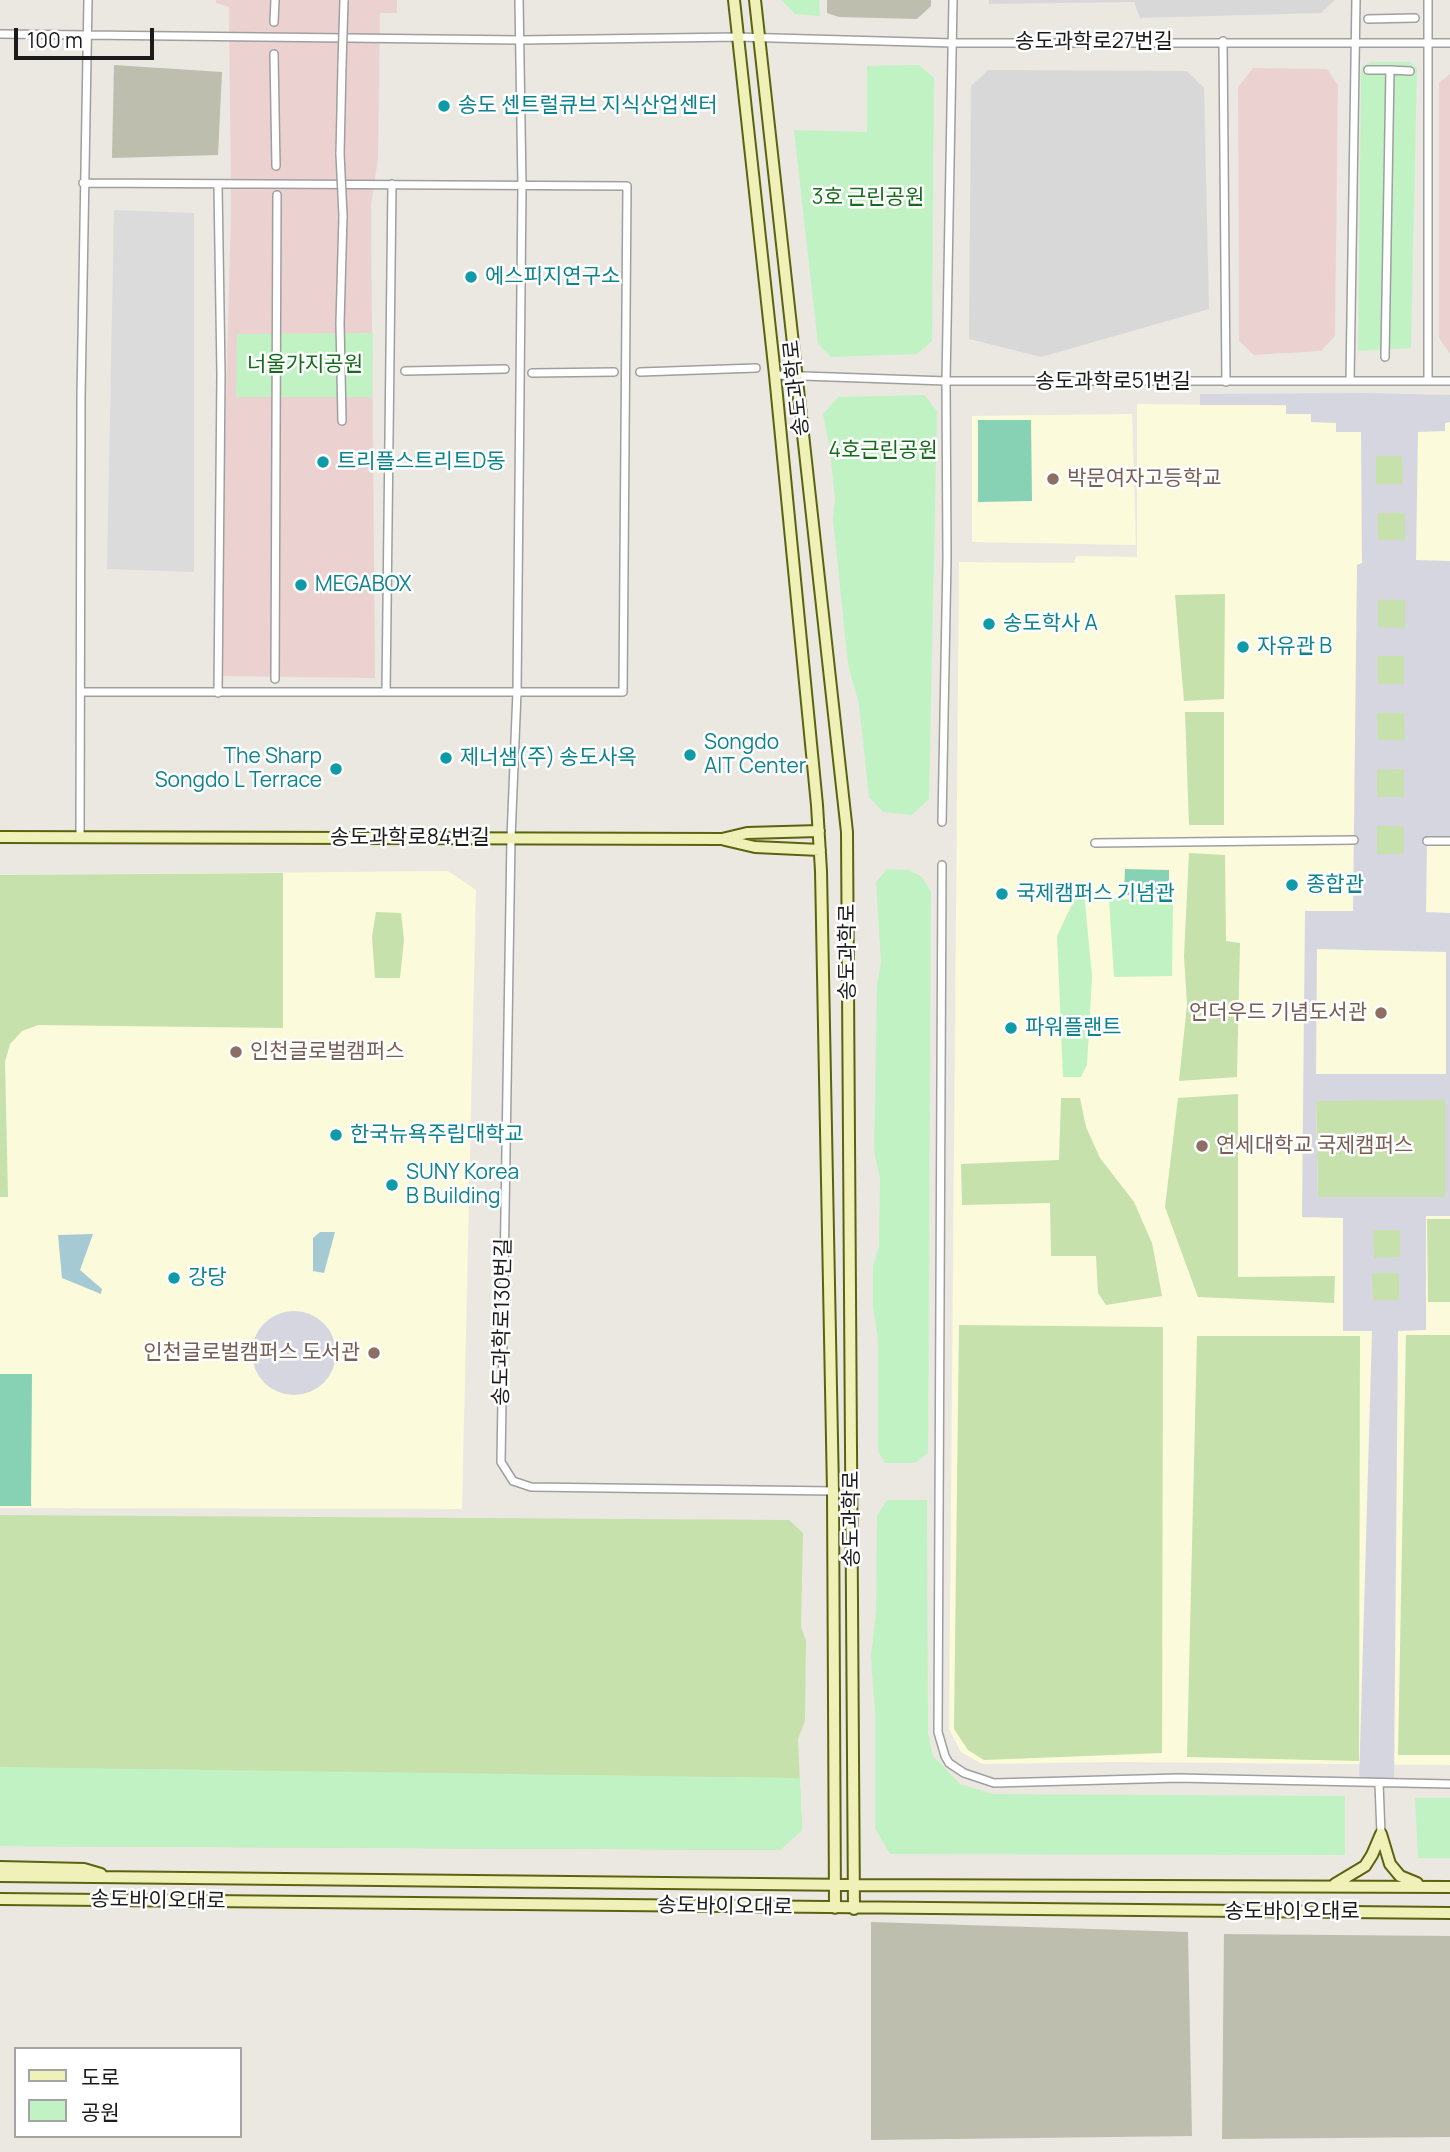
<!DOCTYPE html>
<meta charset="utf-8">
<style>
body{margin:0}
#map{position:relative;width:1450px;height:2152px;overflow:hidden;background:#ebe8e1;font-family:Manrope,"Noto Sans KR",sans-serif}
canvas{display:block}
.legend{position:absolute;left:14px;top:2047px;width:228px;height:91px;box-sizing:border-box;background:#fff;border:2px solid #a4a4a4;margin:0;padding:9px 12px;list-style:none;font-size:21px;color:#1b1b1b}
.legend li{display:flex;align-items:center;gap:14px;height:35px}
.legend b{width:35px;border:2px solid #a4a4a4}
.scale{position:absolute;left:14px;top:28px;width:140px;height:32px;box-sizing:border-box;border:4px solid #1b1b1b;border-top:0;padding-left:9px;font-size:21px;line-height:24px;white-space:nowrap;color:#1b1b1b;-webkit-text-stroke:5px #fff;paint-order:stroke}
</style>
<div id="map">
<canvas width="1450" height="2152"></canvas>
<ul class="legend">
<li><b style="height:9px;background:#eff1b9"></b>도로</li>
<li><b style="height:19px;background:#c1f2c4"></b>공원</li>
</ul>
<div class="scale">100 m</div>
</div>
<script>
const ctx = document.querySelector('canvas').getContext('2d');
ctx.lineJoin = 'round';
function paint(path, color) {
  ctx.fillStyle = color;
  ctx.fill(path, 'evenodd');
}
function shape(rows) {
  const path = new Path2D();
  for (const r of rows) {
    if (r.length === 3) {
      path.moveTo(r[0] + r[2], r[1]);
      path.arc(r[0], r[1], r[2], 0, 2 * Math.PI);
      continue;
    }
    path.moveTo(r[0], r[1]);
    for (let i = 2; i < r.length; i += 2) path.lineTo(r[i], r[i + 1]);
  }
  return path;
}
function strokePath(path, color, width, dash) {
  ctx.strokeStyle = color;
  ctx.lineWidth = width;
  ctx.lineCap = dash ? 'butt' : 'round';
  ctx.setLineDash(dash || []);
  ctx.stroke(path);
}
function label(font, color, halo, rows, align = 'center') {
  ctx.font = font + ' Manrope,"Noto Sans KR",sans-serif';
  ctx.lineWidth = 5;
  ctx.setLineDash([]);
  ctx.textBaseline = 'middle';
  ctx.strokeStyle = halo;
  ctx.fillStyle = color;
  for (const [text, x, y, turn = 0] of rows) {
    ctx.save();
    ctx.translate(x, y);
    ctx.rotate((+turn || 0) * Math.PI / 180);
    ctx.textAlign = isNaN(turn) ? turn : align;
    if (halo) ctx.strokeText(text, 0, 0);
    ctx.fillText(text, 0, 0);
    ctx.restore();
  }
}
const residential = shape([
 [989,0,1335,0,1321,13,1140,18,1134,2,989,4],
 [988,70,1187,71,1204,88,1209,309,1041,357,969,339,971,86]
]);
const commercial = shape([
 [216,0,397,0,397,13,380,13,378,158,371,205,375,678,219,676,231,208,229,7,216,3],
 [1253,68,1327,69,1338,85,1335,336,1321,351,1254,355,1239,341,1238,87],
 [1450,74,1450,354,1439,338,1439,83]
]);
const education = shape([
 [1137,404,1450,407,1450,1765,1116,1762,982,1764,961,1752,949,1729,959,562,1074,563,1076,556,1137,557],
 [1132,414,1136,545,972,542,972,416],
 [448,871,476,890,462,1509,0,1508,0,875]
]);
const construction = shape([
 [827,0,931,0,931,6,917,19,839,17,827,13],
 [114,65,222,72,218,155,112,158],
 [871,1922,1188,1932,1192,2136,871,2140],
 [1224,1934,1450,1936,1450,2137,1222,2139]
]);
const grass = shape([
 [1376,456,1403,456,1403,484,1376,484],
 [1378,513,1405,513,1405,541,1378,540],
 [1225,594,1224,699,1184,701,1175,595],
 [1378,600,1405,600,1405,628,1378,628],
 [1377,656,1404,656,1404,684,1377,684],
 [1185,712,1224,712,1224,825,1189,825],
 [1377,713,1405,713,1405,740,1377,740],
 [1377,769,1404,769,1404,797,1377,797],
 [1377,826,1405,826,1405,854,1377,854],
 [1189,853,1225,855,1226,941,1240,943,1237,1077,1179,1081,1187,1005,1184,956],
 [283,873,283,1028,38,1025,22,1031,10,1044,5,1062,8,1197,0,1197,0,875],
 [376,912,401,913,404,940,400,978,375,978,372,937],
 [1238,1094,1238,1277,1335,1276,1334,1303,1198,1297,1165,1207,1178,1098],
 [1061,1098,1080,1098,1086,1127,1100,1158,1134,1202,1152,1243,1162,1296,1106,1305,1098,1293,1096,1256,1051,1256,1050,1203,962,1205,961,1164,1059,1160],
 [1316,1100,1446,1100,1445,1197,1318,1197],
 [1427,1219,1450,1219,1450,1302,1428,1302],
 [1373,1230,1400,1230,1400,1258,1373,1258],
 [1399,1272,1399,1300,1372,1300,1372,1273],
 [959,1325,1163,1327,1162,1753,984,1760,968,1750,954,1729],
 [1406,1335,1450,1335,1450,1755,1398,1755],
 [1197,1336,1360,1336,1359,1761,1187,1757],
 [0,1515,789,1520,803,1533,801,1627,806,1641,805,1721,798,1739,802,1830,780,1850,0,1846]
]);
const park = shape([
 [781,0,819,0,820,16,795,14],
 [1371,62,1410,62,1417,68,1411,348,1358,351,1361,77,1362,66],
 [919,65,934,78,932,341,917,354,831,357,818,344,794,130,867,132,867,66],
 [373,333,372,397,236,397,237,334],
 [924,395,937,411,929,799,912,815,883,812,869,797,859,704,848,664,833,519,835,498,830,451,823,414,838,397],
 [887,869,909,870,922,877,931,891,928,1453,915,1463,885,1463,878,1451,878,1338,873,1307,873,1266,879,1247,880,1178,874,1152,877,984,881,963,876,882],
 [1083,881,1092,976,1087,1065,1081,1077,1063,1077,1057,936],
 [1109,899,1173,900,1172,976,1114,977],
 [887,1500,927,1500,928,1733,933,1756,960,1784,993,1794,1345,1796,1345,1855,890,1854,875,1828,875,1713,871,1657,876,1611,877,1515],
 [0,1767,800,1778,802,1830,780,1850,0,1846],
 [1415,1798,1450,1798,1450,1858,1418,1858]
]);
const pitch = shape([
 [978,420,1031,420,1032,501,978,502],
 [1125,869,1169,870,1169,897,1124,895],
 [0,1374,32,1374,31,1506,0,1506]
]);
const parking = shape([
 [114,210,194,213,194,572,107,569]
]);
const plaza = shape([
 [1365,393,1450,395,1450,422,1445,423,1445,431,1418,432,1416,560,1450,561,1450,841,1427,841,1426,912,1450,913,1450,1216,1426,1216,1426,1330,1398,1331,1394,1783,1359,1783,1372,1331,1343,1331,1343,1218,1302,1217,1305,911,1353,911,1357,565,1362,563,1361,432,1336,432,1336,423,1311,422,1311,414,1286,414,1286,405,1200,405,1200,394],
 [1376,456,1402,456,1403,484,1376,484],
 [1378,513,1405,513,1405,540,1378,540],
 [1378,600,1405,600,1405,628,1378,627],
 [1377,656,1404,656,1404,684,1378,684],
 [1377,713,1404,713,1405,740,1378,740],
 [1404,769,1404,797,1377,797,1377,770],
 [1377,826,1404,826,1404,854,1377,854],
 [1317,949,1446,952,1446,1074,1316,1074],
 [1445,1100,1445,1197,1318,1197,1316,1101],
 [1373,1230,1400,1230,1400,1257,1374,1258],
 [1372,1273,1399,1273,1399,1300,1373,1300],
 [294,1353,42]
]);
const water = shape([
 [320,1232,335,1232,324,1273,313,1271,313,1238],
 [93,1234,80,1270,102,1289,101,1294,62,1278,58,1235]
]);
const street = shape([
 [519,0,522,186,517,692,511,838,501,1462,513,1481,531,1487,833,1491],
 [1368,19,1415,18],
 [274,22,275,0],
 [0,34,520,40,738,37,952,43,1450,43],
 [1223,41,1226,382],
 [274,54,276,166],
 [1368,70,1390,70],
 [340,154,342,65],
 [218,185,221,374,218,693],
 [1385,357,1390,70,1410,71],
 [405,371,505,369],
 [640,372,756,368],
 [532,373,614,372],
 [775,375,946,381,1450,381],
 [1350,381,1356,0],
 [1428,381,1428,0],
 [342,421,340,323,343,216],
 [275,679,277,195],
 [81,692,623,692,627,186,83,183],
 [386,692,392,184],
 [942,822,947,558,946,381,953,0],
 [80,838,81,397,88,0],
 [1427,841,1450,841],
 [1095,843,1354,840],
 [942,865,938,1732,945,1756,949,1763,964,1773,994,1783,1178,1778,1450,1784],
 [1379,1783,1381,1834]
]);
const secondary = shape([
 [734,0,775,375,817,805,821,871,833,1491,835,1908],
 [755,0,847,832,854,1909],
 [0,837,722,839,747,833,819,831],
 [725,840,755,847,820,850],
 [1381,1834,1390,1864,1400,1876,1417,1883],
 [0,1867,84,1869,101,1874],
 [0,1876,854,1885,1450,1887],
 [1335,1884,1365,1866,1372,1855,1381,1834],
 [0,1899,1450,1913]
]);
const streetBridge = shape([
 [342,65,344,0],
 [340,154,343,216]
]);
const markers = [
 [444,106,7,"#0f9aa8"],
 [471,277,7,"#0f9aa8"],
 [323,462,7,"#0f9aa8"],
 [1053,479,7,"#8d6e63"],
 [301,585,7,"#0f9aa8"],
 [989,624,7,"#0f9aa8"],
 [1243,647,7,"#0f9aa8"],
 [690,755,7,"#0f9aa8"],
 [446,758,7,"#0f9aa8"],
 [336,769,7,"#0f9aa8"],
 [1292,885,7,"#0f9aa8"],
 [1002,894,7,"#0f9aa8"],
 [1381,1013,7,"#8d6e63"],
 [1011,1028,7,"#0f9aa8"],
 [236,1052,7,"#8d6e63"],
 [336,1135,7,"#0f9aa8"],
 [1202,1146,7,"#8d6e63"],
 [392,1185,7,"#0f9aa8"],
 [174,1278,7,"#0f9aa8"],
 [374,1353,7,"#8d6e63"]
];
const streetNames = [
 ["송도과학로27번길",1094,42],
 ["송도과학로51번길",1113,382],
 ["송도과학로",797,388,-96],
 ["송도과학로84번길",410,838],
 ["송도과학로",848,952,-90],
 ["송도과학로130번길",503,1322,-89],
 ["송도과학로",852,1519,-90],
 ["송도바이오대로",158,1901,1],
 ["송도바이오대로",725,1907,1],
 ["송도바이오대로",1292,1912]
];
const cultureNames = [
 ["송도 센트럴큐브 지식산업센터",458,106],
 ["에스피지연구소",485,277],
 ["트리플스트리트D동",337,462],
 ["MEGABOX",315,585],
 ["송도학사 A",1003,624],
 ["자유관 B",1257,647],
 ["Songdo",704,743],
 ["AIT Center",704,767],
 ["The Sharp",322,757,"right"],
 ["Songdo L Terrace",322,781,"right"],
 ["제너샘(주) 송도사옥",460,758],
 ["종합관",1306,885],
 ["국제캠퍼스 기념관",1016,894],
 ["파워플랜트",1025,1028],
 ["한국뉴욕주립대학교",350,1135],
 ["SUNY Korea",406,1173],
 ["B Building",406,1197],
 ["강당",188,1278]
];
const parkNames = [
 ["3호 근린공원",868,198],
 ["너울가지공원",305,365],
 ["4호근린공원",883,451]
];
const educationNames = [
 ["박문여자고등학교",1067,479],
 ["언더우드 기념도서관",1367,1013,"right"],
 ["인천글로벌캠퍼스",250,1052],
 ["연세대학교 국제캠퍼스",1216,1146],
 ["인천글로벌캠퍼스 도서관",360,1353,"right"]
];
paint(residential, '#d9d8d8');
paint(commercial, '#ebd2d1');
paint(education, '#fbfadb');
paint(construction, '#bebeae');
paint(grass, '#c6e1ab');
paint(park, '#c1f2c4');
paint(pitch, '#87d2b4');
paint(parking, '#dbdbdb');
paint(plaza, '#d6d6e1');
paint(water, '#a6cad4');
strokePath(street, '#9f9f9f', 10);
strokePath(secondary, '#5b6310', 14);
strokePath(street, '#fff', 7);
strokePath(secondary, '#eff1b9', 10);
strokePath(streetBridge, '#9f9f9f', 10, []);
strokePath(streetBridge, '#fff', 7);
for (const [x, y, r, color] of markers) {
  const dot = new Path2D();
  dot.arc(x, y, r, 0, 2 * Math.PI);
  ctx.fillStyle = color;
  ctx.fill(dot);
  strokePath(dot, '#fff', 2.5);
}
label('21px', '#1b1b1b', '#fff', streetNames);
label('21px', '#0d838f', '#fff', cultureNames, 'left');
label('21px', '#166b1c', '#fff', parkNames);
label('21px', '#785e54', '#fff', educationNames, 'left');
</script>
